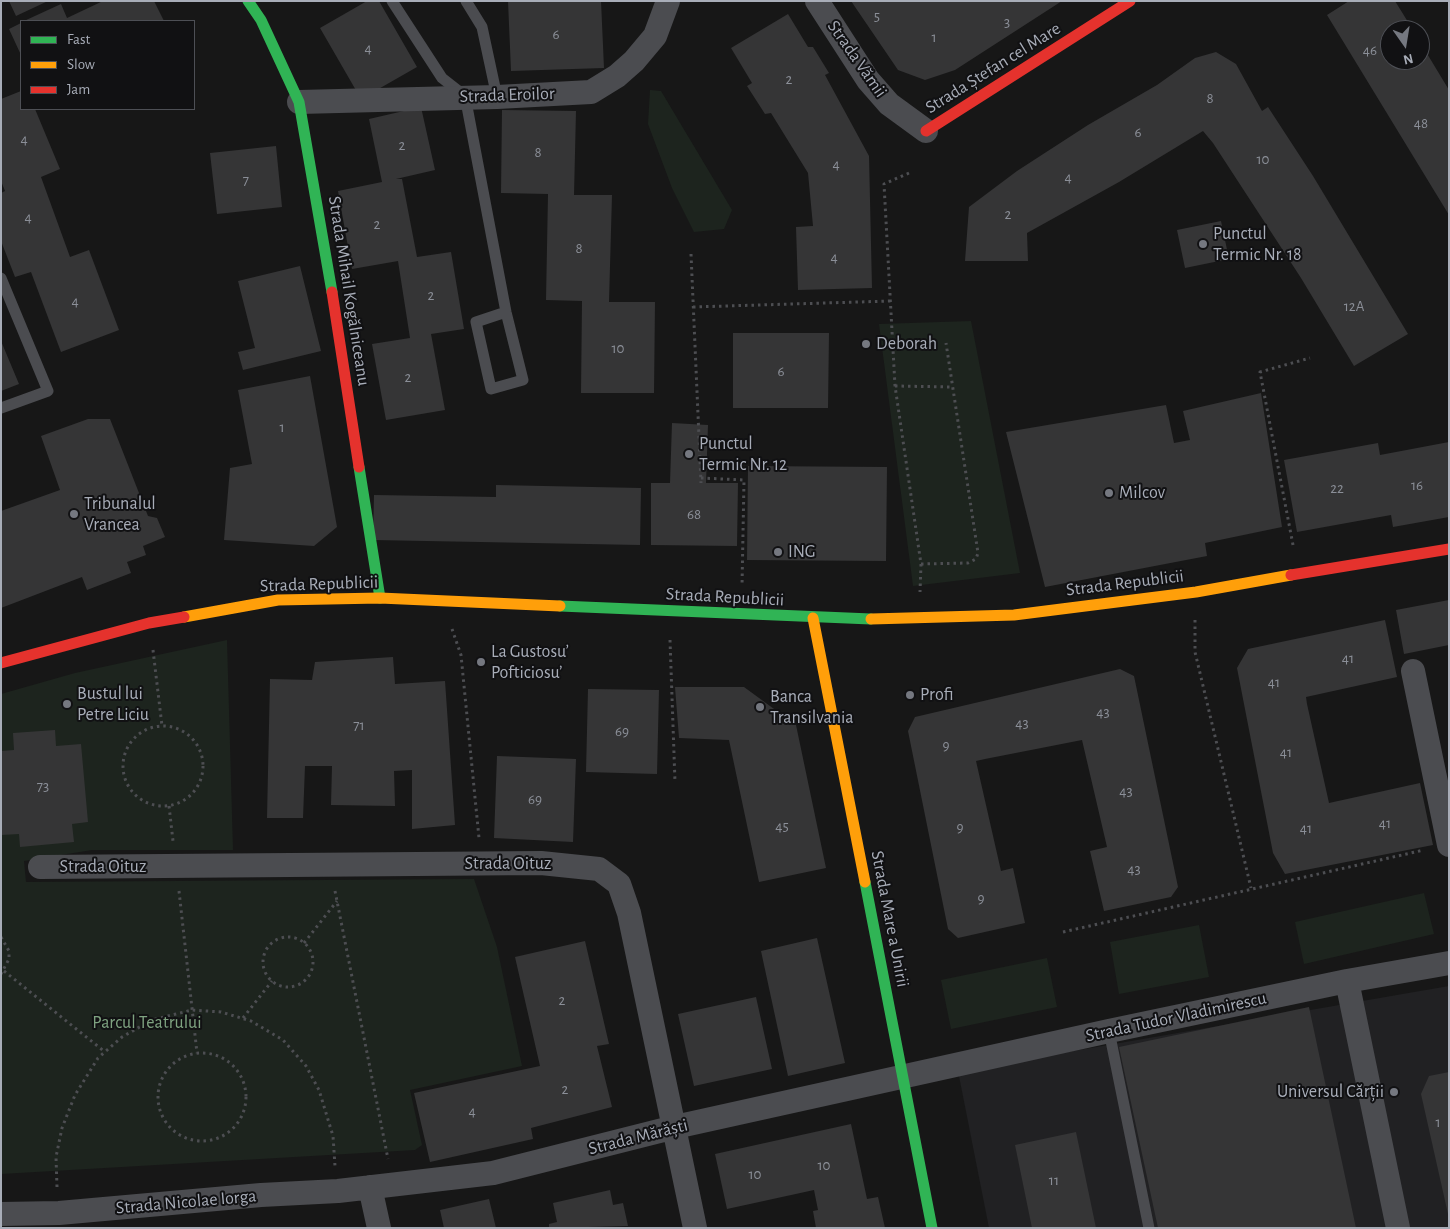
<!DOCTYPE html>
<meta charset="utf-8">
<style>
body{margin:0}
#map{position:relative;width:1450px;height:1229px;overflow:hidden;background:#171717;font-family:"Alegreya Sans",sans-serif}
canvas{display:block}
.frame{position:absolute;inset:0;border:2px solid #a8adb8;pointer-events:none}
.legend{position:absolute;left:20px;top:20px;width:175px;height:90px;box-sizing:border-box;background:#111113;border:1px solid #4d4f55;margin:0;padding:6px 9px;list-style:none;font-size:15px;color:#a8adb8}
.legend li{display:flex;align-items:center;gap:10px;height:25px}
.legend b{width:25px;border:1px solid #4d4f55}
.north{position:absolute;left:1380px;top:20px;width:50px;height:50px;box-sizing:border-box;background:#111113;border:1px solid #4d4f55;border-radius:50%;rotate:167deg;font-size:14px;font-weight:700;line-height:20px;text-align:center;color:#a8adb8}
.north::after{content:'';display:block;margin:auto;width:18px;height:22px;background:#757880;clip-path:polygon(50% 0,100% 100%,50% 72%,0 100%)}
</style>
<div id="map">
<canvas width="1450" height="1229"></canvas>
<div class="frame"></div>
<ul class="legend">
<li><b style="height:6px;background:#30b455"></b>Fast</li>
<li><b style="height:6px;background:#ff9f0a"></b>Slow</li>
<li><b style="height:6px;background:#e5322d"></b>Jam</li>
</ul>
<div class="north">N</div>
</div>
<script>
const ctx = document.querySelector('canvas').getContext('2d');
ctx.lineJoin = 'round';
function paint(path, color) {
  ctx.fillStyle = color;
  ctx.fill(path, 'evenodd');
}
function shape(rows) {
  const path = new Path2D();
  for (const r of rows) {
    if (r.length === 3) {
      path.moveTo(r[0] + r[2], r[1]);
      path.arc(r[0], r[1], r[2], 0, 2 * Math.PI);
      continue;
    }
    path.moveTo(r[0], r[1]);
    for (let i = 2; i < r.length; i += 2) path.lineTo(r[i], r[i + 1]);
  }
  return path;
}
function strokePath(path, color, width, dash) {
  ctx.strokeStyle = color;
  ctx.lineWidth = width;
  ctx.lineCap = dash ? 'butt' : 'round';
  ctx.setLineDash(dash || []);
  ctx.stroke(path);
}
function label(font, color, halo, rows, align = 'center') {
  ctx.font = font + ' "Alegreya Sans",sans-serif';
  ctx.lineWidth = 4;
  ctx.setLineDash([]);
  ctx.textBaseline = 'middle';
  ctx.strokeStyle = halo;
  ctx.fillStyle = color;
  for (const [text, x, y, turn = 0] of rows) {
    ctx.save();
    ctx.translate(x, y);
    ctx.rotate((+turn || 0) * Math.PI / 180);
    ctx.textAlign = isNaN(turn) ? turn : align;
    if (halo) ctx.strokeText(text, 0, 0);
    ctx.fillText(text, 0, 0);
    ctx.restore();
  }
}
const built = shape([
 [1449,986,1449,1228,989,1228,958,1071]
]);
const green = shape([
 [650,90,661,91,732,210,724,229,694,232,672,188,648,124],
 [971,321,1020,573,913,586,879,324],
 [227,640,233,850,92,850,24,861,26,882,474,879,497,947,522,1066,410,1090,422,1145,415,1150,1,1174,1,694,75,673],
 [1424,893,1434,934,1304,964,1295,922],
 [1199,925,1209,977,1119,994,1110,942],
 [1047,958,1057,1007,951,1029,941,980]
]);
const building = shape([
 [9,1,48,1,16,16],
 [103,1,154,1,164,21,24,21,61,4,67,18],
 [367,1,379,1,417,67,361,99,320,28],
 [508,1,601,1,604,68,511,71],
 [851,1,938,2,1062,1,955,70,925,80,898,70],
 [1349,1,1395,1,1413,30,1390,30,1390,60,1420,60,1420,42,1449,90,1449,215,1327,15],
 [788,14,808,47,813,47,829,73,825,75,869,156,872,288,798,290,796,227,813,226,808,173,771,113,765,114,747,86,752,83,731,48],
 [21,23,21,55,9,29],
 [1216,52,1236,64,1262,111,1268,107,1313,176,1408,334,1354,366,1301,278,1213,143,1203,131,1119,182,1027,233,1028,261,965,261,969,207,1017,171,1088,125,1157,85,1195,58],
 [21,91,21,109,35,109,60,169,41,177,70,257,89,250,119,330,61,352,31,272,15,277,1,241,1,193,5,191,1,181,1,99],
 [421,107,435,170,396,179,402,179,417,257,451,252,464,329,431,334,445,410,386,420,372,344,410,338,398,261,352,269,338,191,382,182,369,119],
 [502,110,576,111,574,195,612,195,609,302,655,302,654,393,581,393,582,301,546,300,548,194,501,193],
 [276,146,282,207,217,214,210,153],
 [1221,221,1229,259,1185,268,1177,230],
 [300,266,321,351,243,370,238,352,255,348,238,281],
 [733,333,829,333,828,408,733,408],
 [1,341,19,384,1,391],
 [310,376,337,527,314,546,224,540,230,468,252,464,238,390],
 [1261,393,1282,527,1205,543,1207,556,1045,587,1006,432,1166,405,1174,443,1190,440,1183,411],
 [88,419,110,419,148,516,157,518,165,537,143,546,146,555,127,562,131,573,87,590,82,577,1,608,1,511,60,490,41,436],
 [672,423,708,425,706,483,738,483,737,546,651,545,651,483,670,483],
 [1449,442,1449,517,1393,527,1391,515,1297,532,1284,460,1378,443,1380,455],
 [748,466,887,467,886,561,747,560],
 [496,485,641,488,640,545,373,540,374,495,496,497],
 [1449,600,1449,645,1404,654,1396,610],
 [1385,620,1397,677,1306,697,1307,704,1329,803,1420,783,1433,845,1285,874,1273,853,1237,668,1248,649],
 [393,657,395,684,445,681,455,825,412,829,412,770,394,771,395,806,331,805,332,766,305,766,303,818,267,818,270,679,312,680,315,662],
 [1120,669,1134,676,1178,887,1171,897,1104,911,1090,851,1107,847,1082,740,985,759,976,761,1001,871,1013,868,1025,923,958,938,948,929,908,731,915,717],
 [675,687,744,687,796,725,826,868,759,882,729,740,679,738],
 [588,689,659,690,657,774,586,772],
 [55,730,56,746,81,744,88,822,72,824,74,842,20,847,19,834,1,835,1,751,14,750,13,733],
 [497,756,576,759,573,842,494,838],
 [817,938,845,1063,788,1076,761,951],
 [585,941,609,1044,597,1046,612,1107,531,1128,533,1139,430,1162,414,1093,540,1066,515,957],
 [756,997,772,1069,694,1086,678,1014],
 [1309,1007,1356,1228,1158,1228,1119,1047],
 [1449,1072,1449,1214,1448,1214,1421,1094,1429,1076],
 [851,1124,867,1199,878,1197,885,1228,816,1228,813,1211,818,1210,814,1190,727,1209,715,1154],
 [1076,1132,1096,1228,1032,1228,1015,1145],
 [610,1190,613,1205,623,1203,628,1226,549,1228,549,1224,557,1222,553,1203],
 [489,1199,496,1228,444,1228,440,1210]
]);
const path = shape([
 [909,173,884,184,895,386,921,564,920,592],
 [691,254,701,483],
 [693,307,891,301],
 [895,386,953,387],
 [701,478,744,480,742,586],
 [1293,545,1260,372,1310,358],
 [921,564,968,563,976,559,978,553,946,343],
 [1195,620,1195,652,1251,888],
 [452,629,461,655,479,838],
 [670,640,675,782],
 [153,650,162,726],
 [163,766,40],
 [169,806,173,841],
 [179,891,197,1053],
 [335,891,388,1159],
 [1063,932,1424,850],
 [1,937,9,951,9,959,1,974],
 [288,962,25],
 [304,943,337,901],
 [4,971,105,1052],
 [243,1018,272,981],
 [202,1097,44],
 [57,1187,56,1157,62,1128,75,1095,98,1058,122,1037,152,1020,192,1010,221,1012,251,1021,283,1040,306,1066,319,1090,333,1136,335,1166]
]);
const lane = shape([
 [392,1,442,78,465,96,506,312,523,380,491,389,476,322,506,312],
 [466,1,482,27,497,97],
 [1,278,48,391,1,408],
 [1109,1031,1149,1228]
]);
const street = shape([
 [817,1,868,80,889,104,926,131],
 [299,102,497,97,591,92,617,76,634,61,655,36,668,1],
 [1413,671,1449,845],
 [40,867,541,863,599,869,619,884,629,913,695,1228],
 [1347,981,1398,1228],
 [370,1187,379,1228],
 [1,1214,59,1213,261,1195,338,1191,493,1173,675,1127,1109,1031,1347,981,1449,963]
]);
const fast = shape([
 [248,1,261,20,299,102,332,292],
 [359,467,380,598],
 [560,606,871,619],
 [865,882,932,1228]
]);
const slow = shape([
 [184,617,278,600,380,598,560,606],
 [813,618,865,882],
 [871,619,1014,615,1196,592,1291,575]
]);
const jam = shape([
 [926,131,1130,1],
 [332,292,359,467],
 [1291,575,1449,549],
 [1,663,149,623,184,617]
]);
const markers = [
 [1203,244,5,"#757880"],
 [866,344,5,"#757880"],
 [689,454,5,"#757880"],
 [1109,493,5,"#757880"],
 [74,514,5,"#757880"],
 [778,552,5,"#757880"],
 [481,662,5,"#757880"],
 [910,695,5,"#757880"],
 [67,704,5,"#757880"],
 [760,707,5,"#757880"],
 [1394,1092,5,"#757880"]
];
const numberNames = [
 ["5",877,16],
 ["3",1007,22],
 ["6",556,34],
 ["1",934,37],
 ["4",368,48],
 ["46",1370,50],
 ["2",789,79],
 ["8",1210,98],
 ["48",1421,123],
 ["6",1138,132],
 ["4",24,139],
 ["2",402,145],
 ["8",538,152],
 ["10",1263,159],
 ["4",836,164],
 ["4",1068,177],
 ["7",246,180],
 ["2",1008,214],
 ["4",28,217],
 ["2",377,224],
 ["8",579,248],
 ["4",834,257],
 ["2",431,295],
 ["4",75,301],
 ["12A",1354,306],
 ["10",618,348],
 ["6",781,371],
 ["2",408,377],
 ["1",282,427],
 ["16",1417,485],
 ["22",1337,488],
 ["68",694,514],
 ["41",1348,658],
 ["41",1274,682],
 ["43",1103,712],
 ["43",1022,723],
 ["71",359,725],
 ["69",622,731],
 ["9",946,745],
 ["41",1286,752],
 ["73",43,786],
 ["43",1126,791],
 ["69",535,799],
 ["41",1385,823],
 ["45",782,826],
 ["9",960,827],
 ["41",1306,828],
 ["43",1134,869],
 ["9",981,898],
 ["2",562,1000],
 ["2",565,1089],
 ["4",472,1111],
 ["1",1438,1122],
 ["10",824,1165],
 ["10",755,1174],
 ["11",1054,1180]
];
const streetNames = [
 ["Strada Vămii",857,59,55],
 ["Strada Ștefan cel Mare",993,68,-32],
 ["Strada Eroilor",507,95,-2],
 ["Strada Mihail Kogălniceanu",349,291,81],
 ["Strada Republicii",1125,583,-7],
 ["Strada Republicii",319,584,-2],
 ["Strada Republicii",725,597,3],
 ["Strada Oituz",508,864],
 ["Strada Oituz",103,867],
 ["Strada Mare a Unirii",890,919,79],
 ["Strada Tudor Vladimirescu",1176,1017,-12],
 ["Strada Mărăști",638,1137,-14],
 ["Strada Nicolae Iorga",186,1202,-5]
];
const poiNames = [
 ["Punctul",1213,234],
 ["Termic Nr. 18",1213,255],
 ["Deborah",876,344],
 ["Punctul",699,444],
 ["Termic Nr. 12",699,465],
 ["Milcov",1119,493],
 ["Tribunalul",84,504],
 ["Vrancea",84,525],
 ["ING",788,552],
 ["La Gustosu’",491,652],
 ["Pofticiosu’",491,673],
 ["Bustul lui",77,694],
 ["Petre Liciu",77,715],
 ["Profi",920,695],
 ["Banca",770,697],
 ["Transilvania",770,718],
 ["Universul Cărții",1384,1092,"right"]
];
const parkNames = [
 ["Parcul Teatrului",147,1023]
];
paint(built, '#212123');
paint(green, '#1d241e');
paint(building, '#353536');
strokePath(path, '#4d4e52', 3, [2.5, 4]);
strokePath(lane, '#4b4c50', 11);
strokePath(street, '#4b4c50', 24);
strokePath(fast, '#30b455', 11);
strokePath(slow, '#ff9f0a', 11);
strokePath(jam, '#e5322d', 11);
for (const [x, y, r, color] of markers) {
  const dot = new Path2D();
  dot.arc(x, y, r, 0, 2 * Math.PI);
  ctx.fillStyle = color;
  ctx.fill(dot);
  strokePath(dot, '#111113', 2);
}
label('15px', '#8b8f98', null, numberNames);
label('18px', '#a8adb8', '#111113', streetNames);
label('18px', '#a8adb8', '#111113', poiNames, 'left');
label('18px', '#7fa381', '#111113', parkNames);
</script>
